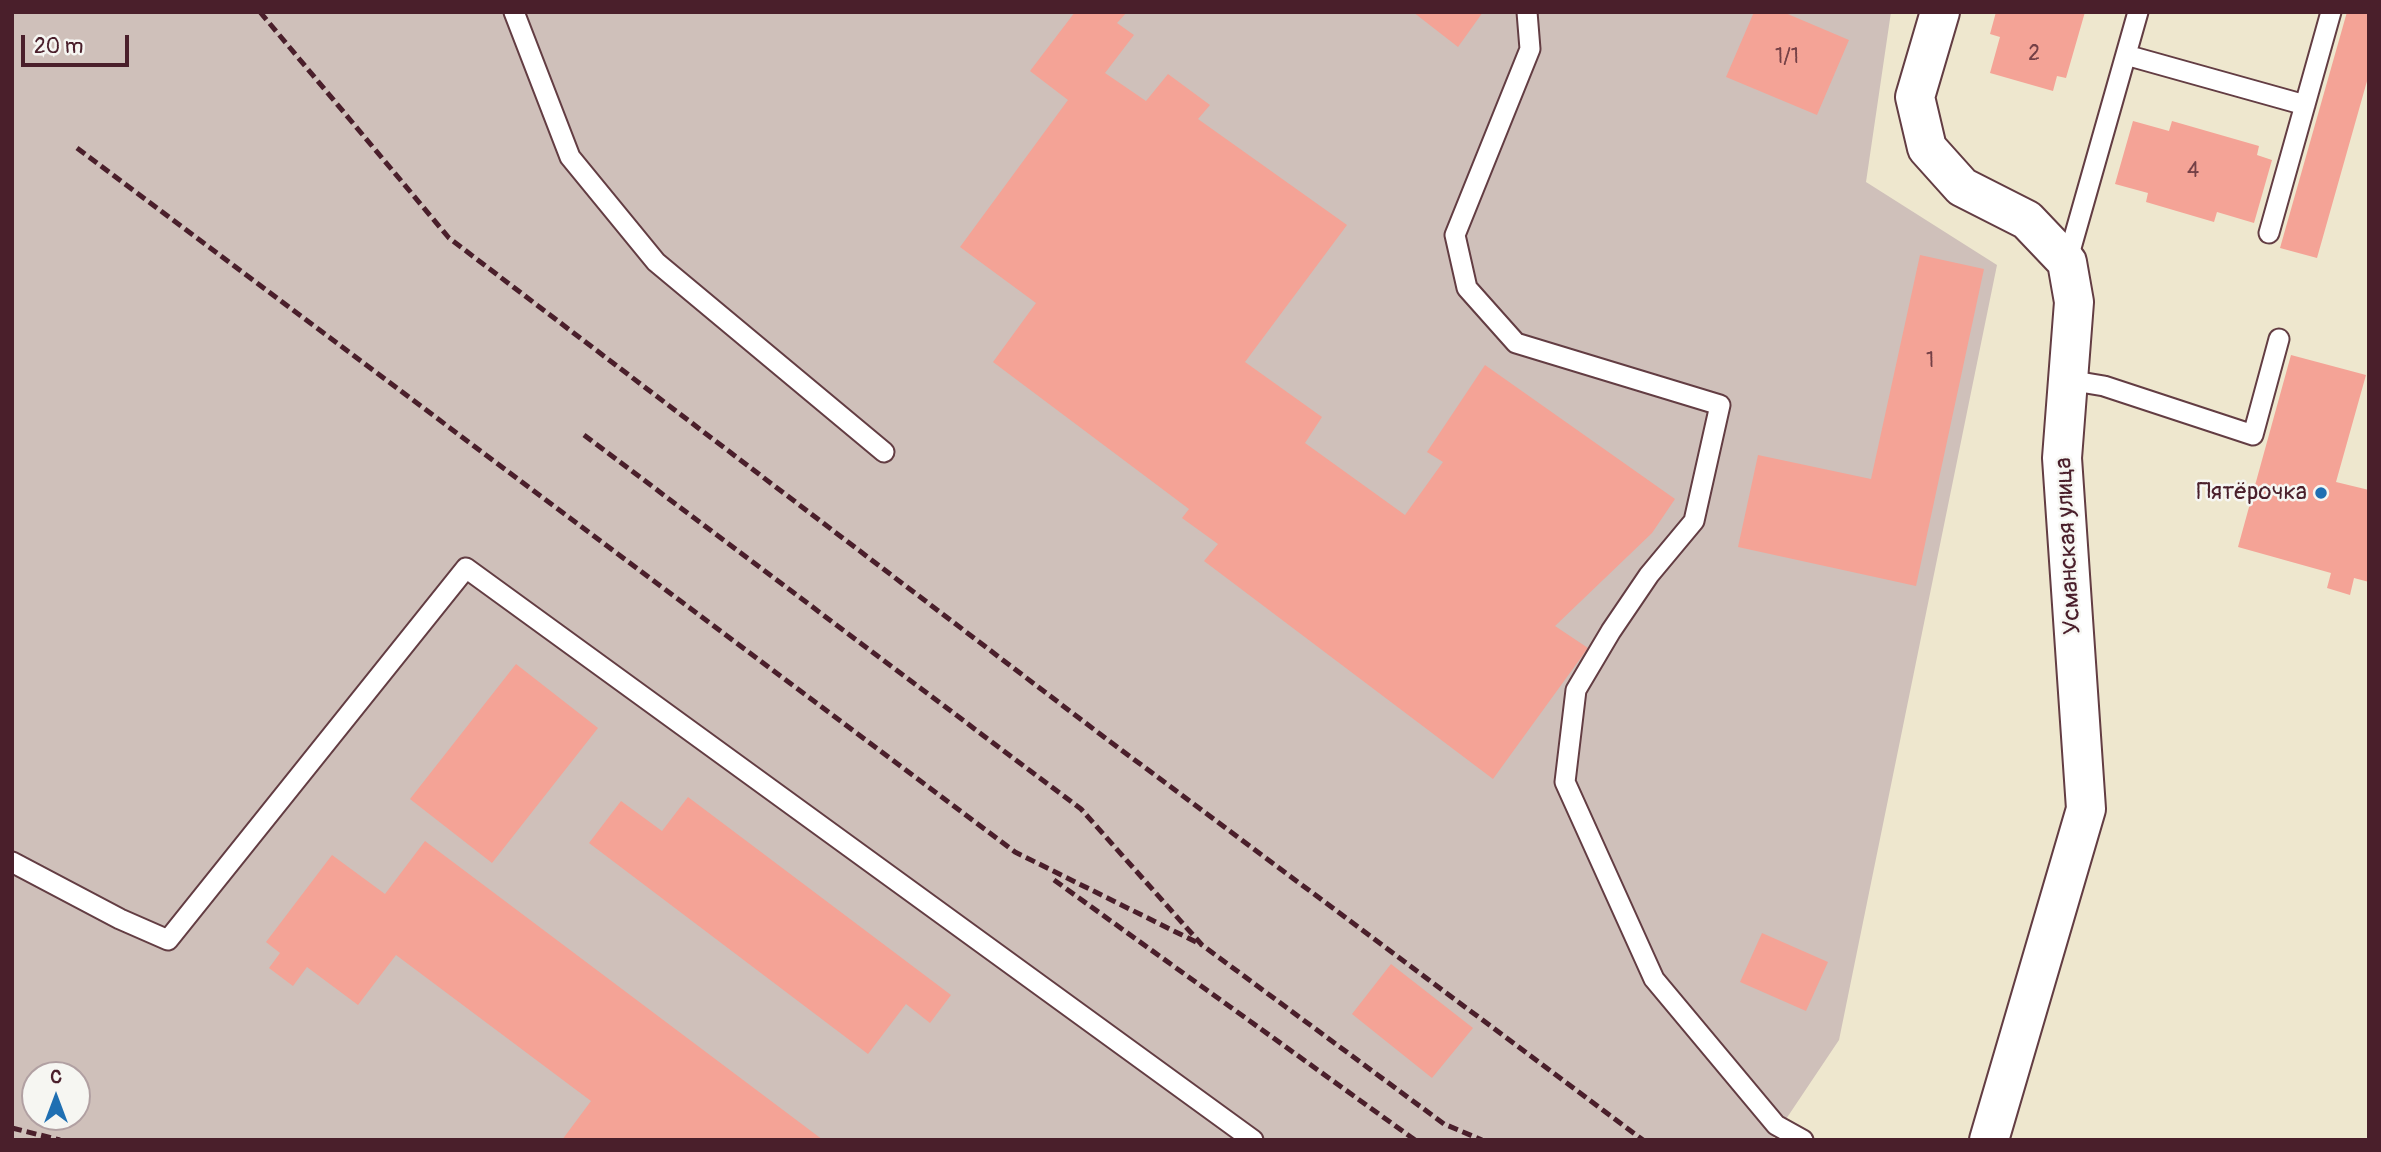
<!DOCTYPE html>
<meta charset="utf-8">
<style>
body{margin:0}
#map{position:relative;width:2381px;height:1152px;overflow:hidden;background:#eee7ce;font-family:Pangolin,sans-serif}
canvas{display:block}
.frame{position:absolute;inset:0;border:14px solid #4a1f2b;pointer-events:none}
.north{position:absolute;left:21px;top:1061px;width:70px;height:70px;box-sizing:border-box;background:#f6f6f2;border:2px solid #b1a0a2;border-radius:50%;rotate:0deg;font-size:19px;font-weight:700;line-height:28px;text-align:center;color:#4a1f2b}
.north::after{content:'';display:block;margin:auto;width:24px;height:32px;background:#1f6fb2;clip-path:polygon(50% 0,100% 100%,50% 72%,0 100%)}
.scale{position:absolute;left:21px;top:35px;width:108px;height:32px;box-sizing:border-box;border:4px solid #4a1f2b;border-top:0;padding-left:9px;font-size:21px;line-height:24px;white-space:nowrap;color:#4a1f2b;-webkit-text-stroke:5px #f6f6f2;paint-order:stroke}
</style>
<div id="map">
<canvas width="2381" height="1152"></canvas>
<div class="frame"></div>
<div class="north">С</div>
<div class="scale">20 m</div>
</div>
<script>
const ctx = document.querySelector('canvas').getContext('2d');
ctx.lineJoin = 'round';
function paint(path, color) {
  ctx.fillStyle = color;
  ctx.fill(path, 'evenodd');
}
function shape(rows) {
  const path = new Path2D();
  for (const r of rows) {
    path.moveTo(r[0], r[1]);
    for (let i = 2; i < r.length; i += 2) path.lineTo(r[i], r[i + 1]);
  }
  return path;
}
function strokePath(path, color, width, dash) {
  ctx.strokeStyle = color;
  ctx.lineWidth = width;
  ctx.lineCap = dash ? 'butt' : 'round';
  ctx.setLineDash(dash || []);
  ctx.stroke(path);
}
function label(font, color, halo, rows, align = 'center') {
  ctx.font = font + ' Pangolin,sans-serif';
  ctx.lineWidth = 5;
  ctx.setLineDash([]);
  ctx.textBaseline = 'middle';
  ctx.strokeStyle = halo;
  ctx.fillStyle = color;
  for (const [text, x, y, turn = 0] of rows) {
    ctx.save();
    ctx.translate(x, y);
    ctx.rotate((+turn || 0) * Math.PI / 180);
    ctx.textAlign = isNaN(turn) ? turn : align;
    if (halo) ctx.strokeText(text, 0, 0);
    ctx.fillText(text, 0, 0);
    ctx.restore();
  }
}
const industrial = shape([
 [12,12,1891,12,1866,182,1997,265,1839,1040,1772,1140,12,1140],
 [35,1075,77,1075,77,1117,35,1117]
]);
const building = shape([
 [1075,12,1127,12,1117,23,1134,35,1105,73,1146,101,1168,74,1210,105,1198,119,1347,225,1245,362,1322,417,1305,443,1405,515,1443,462,1427,452,1485,365,1675,499,1652,533,1555,626,1588,648,1493,779,1204,561,1218,544,1182,518,1189,509,993,362,1036,303,960,247,1068,100,1030,71],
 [1413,12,1483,12,1458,47],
 [1754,12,1783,12,1849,40,1817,115,1726,77],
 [1996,12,2085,12,2066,78,2057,76,2053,91,1990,73,2000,37,1990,34],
 [2347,12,2369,12,2369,74,2317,258,2280,248],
 [2133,121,2169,131,2172,121,2259,146,2257,155,2272,160,2254,223,2217,212,2214,222,2146,202,2148,193,2115,184],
 [1920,255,1984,269,1916,586,1738,547,1758,455,1871,479],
 [2291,355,2366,375,2336,482,2369,490,2369,582,2354,578,2350,595,2327,588,2331,573,2238,547],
 [516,664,598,728,492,863,410,799],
 [688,797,951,995,930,1023,906,1004,868,1054,589,843,621,801,662,831],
 [425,841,823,1140,562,1140,591,1101,396,955,358,1005,307,967,293,986,269,968,280,953,266,942,332,855,385,894],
 [1762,933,1828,962,1806,1011,1740,982],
 [1391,964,1473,1028,1432,1078,1352,1014]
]);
const lane = shape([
 [514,12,570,157,656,262,884,452],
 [1527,12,1530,49,1455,235,1467,288,1516,343,1720,405,1694,521,1649,575,1611,631,1576,690,1565,782,1654,979,1776,1125,1803,1140],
 [2126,55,2305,105],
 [2269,233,2331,12],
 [2067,262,2138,12],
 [2068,380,2104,386,2253,435,2279,339],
 [12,862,120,919,168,940,466,568,1253,1140]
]);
const street = shape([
 [1940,12,1915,97,1927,148,1962,187,2027,220,2067,262,2074,302,2062,458,2086,809,1989,1140]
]);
const rail = shape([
 [260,12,449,238,1100,734,1643,1140],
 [77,148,1015,852,1202,945],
 [584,435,1081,809,1202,945,1444,1124,1482,1140],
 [1054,880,1415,1140],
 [12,1128,60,1140]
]);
const markers = [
 [2321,493,7,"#1f6fb2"]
];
const numberNames = [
 ["2",2034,55],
 ["1/1",1787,58],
 ["4",2193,172],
 ["1",1930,362]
];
const poiNames = [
 ["Пятёрочка",2307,493]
];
const streetNames = [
 ["Усманская улица",2069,546,-93]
];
paint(industrial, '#cfc0ba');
paint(building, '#f4a396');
strokePath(lane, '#633d43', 23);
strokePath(street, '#633d43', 42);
strokePath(lane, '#fff', 19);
strokePath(street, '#fff', 38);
strokePath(rail, '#4a1f2b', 5, [10, 5]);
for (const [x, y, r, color] of markers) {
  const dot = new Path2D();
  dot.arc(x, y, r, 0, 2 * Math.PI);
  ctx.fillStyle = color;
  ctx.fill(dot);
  strokePath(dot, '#f6f6f2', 2.5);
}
label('21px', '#744046', null, numberNames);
label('24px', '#4a1f2b', '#f6f6f2', poiNames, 'right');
label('24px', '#4a1f2b', '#f6f6f2', streetNames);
</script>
